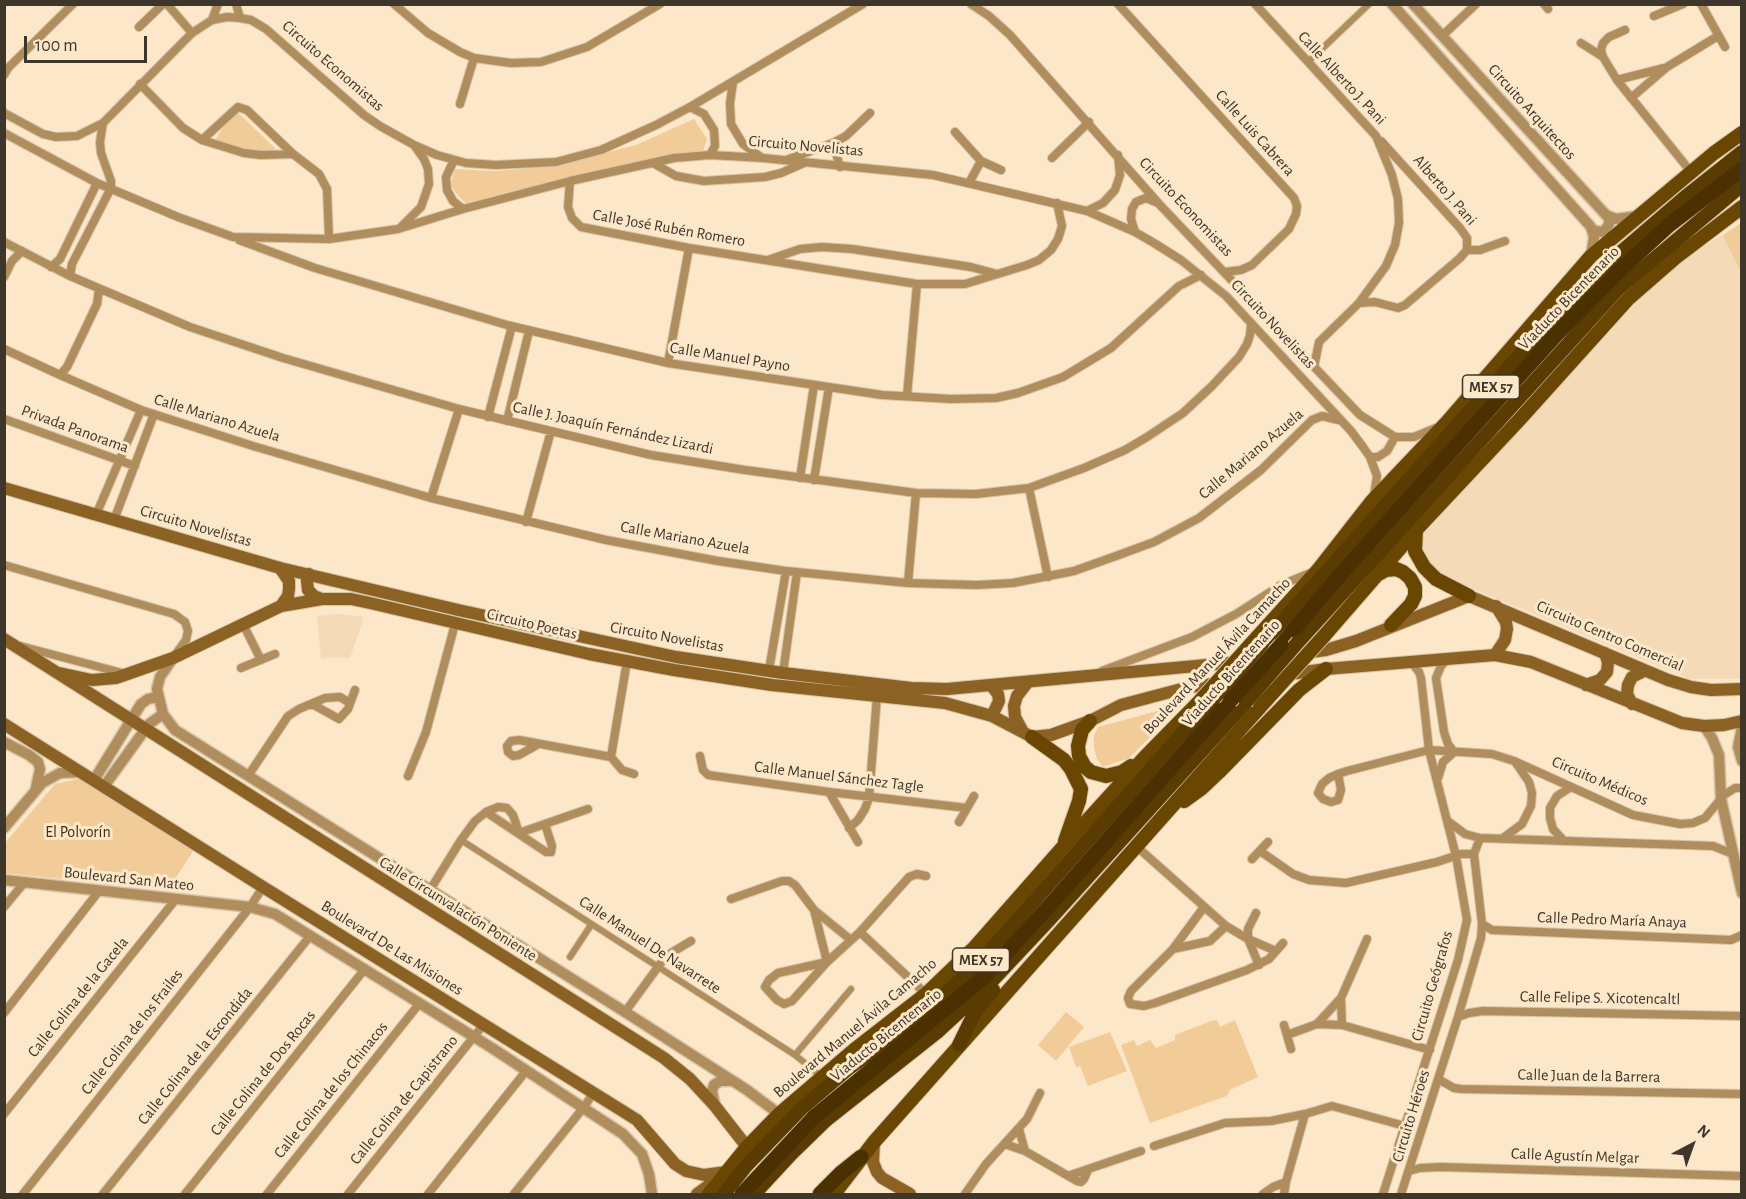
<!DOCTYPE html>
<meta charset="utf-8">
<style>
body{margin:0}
#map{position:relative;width:1746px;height:1199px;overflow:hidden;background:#fce7c9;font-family:"Alegreya Sans",sans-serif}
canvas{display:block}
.frame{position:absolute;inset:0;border:6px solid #3e362a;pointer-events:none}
.north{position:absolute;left:1662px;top:1115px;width:60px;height:60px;-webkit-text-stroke:4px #fce7c9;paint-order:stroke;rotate:41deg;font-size:16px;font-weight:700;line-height:24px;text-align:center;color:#3e362a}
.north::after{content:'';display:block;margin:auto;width:21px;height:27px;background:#3e362a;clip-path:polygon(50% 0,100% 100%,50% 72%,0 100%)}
.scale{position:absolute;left:24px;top:36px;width:123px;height:27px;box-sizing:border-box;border:3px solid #3e362a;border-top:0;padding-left:8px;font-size:18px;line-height:21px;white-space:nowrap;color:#3e362a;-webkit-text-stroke:4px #fce7c9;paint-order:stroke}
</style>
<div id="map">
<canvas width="1746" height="1199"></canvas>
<div class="frame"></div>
<div class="north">N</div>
<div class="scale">100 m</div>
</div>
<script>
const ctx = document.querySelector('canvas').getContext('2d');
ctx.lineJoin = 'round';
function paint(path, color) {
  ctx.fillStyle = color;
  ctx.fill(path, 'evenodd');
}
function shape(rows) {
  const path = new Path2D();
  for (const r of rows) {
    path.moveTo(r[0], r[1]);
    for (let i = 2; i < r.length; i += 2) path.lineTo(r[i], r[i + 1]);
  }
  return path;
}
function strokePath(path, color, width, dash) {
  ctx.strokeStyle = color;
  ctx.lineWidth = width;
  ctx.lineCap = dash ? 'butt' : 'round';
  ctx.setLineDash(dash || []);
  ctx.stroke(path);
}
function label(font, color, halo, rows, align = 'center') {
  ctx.font = font + ' "Alegreya Sans",sans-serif';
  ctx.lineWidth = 6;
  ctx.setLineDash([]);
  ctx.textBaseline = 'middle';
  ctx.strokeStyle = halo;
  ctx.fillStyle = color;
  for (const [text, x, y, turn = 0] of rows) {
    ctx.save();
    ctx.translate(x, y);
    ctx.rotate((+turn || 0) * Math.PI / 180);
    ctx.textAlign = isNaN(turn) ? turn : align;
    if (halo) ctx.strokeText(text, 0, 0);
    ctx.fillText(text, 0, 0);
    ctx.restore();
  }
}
const built = shape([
 [1741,223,1741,679,1690,679,1447,578,1425,562,1421,549,1423,535,1635,304,1681,261],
 [340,614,364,617,350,658,335,657,321,659,317,616]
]);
const green = shape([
 [234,109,275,148,272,152,233,149,216,139],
 [694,119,707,139,703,151,675,154,504,193,466,204,450,186,455,169,496,171,549,167,636,145],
 [1741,223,1741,271,1723,236],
 [1183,704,1129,758,1103,767,1097,759,1094,748,1094,735,1098,727],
 [82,778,195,848,168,890,5,873,5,843,55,784],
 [1066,1012,1084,1027,1056,1061,1038,1045],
 [1217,1020,1220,1027,1235,1020,1258,1077,1230,1090,1227,1096,1150,1123,1121,1045,1134,1040,1137,1046,1150,1040,1156,1048,1175,1040,1175,1035,1211,1021],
 [1110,1032,1127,1071,1088,1086,1080,1066,1076,1067,1069,1047]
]);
const pedestrian = shape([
 [1308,62,1369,4],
 [461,840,795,1055,822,1077],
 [570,957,591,925],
 [795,1055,851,989]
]);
const minor = shape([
 [167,4,192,33],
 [236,4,240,18],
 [394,4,428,33,460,52,474,58,511,63,541,62,587,47,660,4],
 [971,4,989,16,1010,35,1160,205,1360,415,1395,437,1414,437,1436,428],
 [1118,4,1294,198,1297,206,1296,214,1289,229,1252,265,1241,270,1225,272],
 [1255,4,1376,136,1392,175,1398,199,1399,223,1395,245,1386,266,1359,303,1319,342,1314,367],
 [1544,4,1548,9],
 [1701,4,1725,47],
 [1654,16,1683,4],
 [212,20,218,4],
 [139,27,163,4],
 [1625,30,1609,37,1603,43,1601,50,1603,57,1617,80,1691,172],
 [1442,36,1476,4],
 [1581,43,1603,57],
 [4,75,8,68,73,4],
 [1617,80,1664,68],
 [733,82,730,103,731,124,743,144,762,158],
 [140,84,183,128,202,140,244,153,261,155,293,154,319,174,327,189,329,239],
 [1631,98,1667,67,1718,36],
 [460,104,474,58],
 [690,107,704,114,714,130,715,146,710,155],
 [4,113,43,134,56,137,77,136,103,123,192,33,212,20,227,17,240,18,251,20,266,29,364,115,380,126,414,145,437,155,466,163,496,165,556,162,601,150,656,125,690,107,863,4],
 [103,123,100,142,101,153,111,181,111,188],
 [955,132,981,161,1001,170],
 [4,133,97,183,178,217,233,237,329,239,398,229,463,209,570,181,674,158,710,155,763,158,933,175,1087,211,1135,232,1154,243,1181,260,1226,296,1351,431,1363,447,1370,457,1377,476,1374,495],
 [202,140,238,107,247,110,293,154],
 [833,143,840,167],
 [1052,158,1089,122],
 [789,159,833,143,846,136,870,113],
 [454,160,446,177,447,190,453,201,463,209],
 [653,163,676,176,704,181,765,177,781,173,804,163],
 [570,181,568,207,572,218,581,227,689,248,917,284,965,284,1027,265,1039,260,1051,250,1058,239,1062,226,1057,203],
 [969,183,981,161],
 [1087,211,1103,203,1115,190,1120,175,1118,155],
 [401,227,421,207,429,184,428,169,424,159,414,145],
 [1135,232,1131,219,1132,209,1136,202,1146,198,1158,203],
 [239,240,315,268,507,325,668,363,882,395,951,399,996,398,1018,393,1063,377,1111,348,1179,286,1201,275],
 [4,242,70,276,190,327,283,358,459,409,651,455,745,470,916,493,976,494,1029,488,1084,468,1125,450,1147,437,1183,413,1212,386,1239,357,1247,344,1250,335,1251,324],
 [1467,250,1480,250,1505,241],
 [768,260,800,249,822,247,852,249,971,267,997,274],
 [51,267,60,259,97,183],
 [70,276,72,264,111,188],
 [4,277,12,261,22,251],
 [1359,303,1375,302,1398,308,1405,305,1460,258,1467,250,1467,238,1460,228,1381,141],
 [4,349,60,375,141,410,253,446,431,498,606,540,718,561,786,571,908,583,977,585,1013,583,1074,571,1116,556,1154,542,1199,518,1261,470,1312,420,1322,416,1338,420],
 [668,363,689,248],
 [60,375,67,367,97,304,99,289],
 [907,396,917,284],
 [488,417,512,326],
 [4,419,135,466],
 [507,421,529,331],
 [1370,457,1378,457,1387,451,1395,437],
 [800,478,814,385],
 [814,480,829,387],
 [1029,488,1048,577],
 [431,498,459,409],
 [96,515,141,410],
 [114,520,154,414],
 [526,522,551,431],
 [4,565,174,614,185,622,188,631,186,640,175,655],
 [908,583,916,493],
 [243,624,261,660],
 [20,646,126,674],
 [1448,659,1441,666,1436,678,1444,732,1448,744,1454,752],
 [627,661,611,757,622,770,634,774],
 [241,668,275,654],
 [769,670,786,571],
 [1102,671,1192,637,1236,614,1281,585,1315,571],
 [783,673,797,572],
 [312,704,339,719,348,709,355,690],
 [537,745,519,755,513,756,508,752,507,746,511,741,519,740,611,757],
 [700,756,703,770,708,775,829,792,967,808],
 [1338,774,1341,790,1338,800,1331,802,1323,799,1318,793,1322,784,1329,778,1338,774,1347,771,1429,750,1492,754,1514,761,1633,815,1680,824,1693,823,1705,818,1724,795,1735,788,1742,788],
 [248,776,288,716,299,709,325,698,340,697,350,703],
 [408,776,426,732,455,624],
 [1438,778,1443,762,1454,752],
 [829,792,858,842],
 [486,812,546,852,551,852,552,846,545,824],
 [959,822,974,796],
 [1449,822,1465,834,1480,838,1713,846,1733,854],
 [849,828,858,820,865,809,869,798,877,696],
 [1503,838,1522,824,1531,806,1532,793,1529,782,1516,763],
 [1564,841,1553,829,1550,818,1550,808,1557,796,1571,787],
 [1136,846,1226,926,1248,939,1259,965],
 [1260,851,1293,874,1309,880,1346,883,1437,862,1461,854,1474,854],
 [1252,859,1268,842],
 [430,890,461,840,475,821,486,812,498,807,507,808,513,815,519,833,588,809],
 [731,899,782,881,789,881,795,885,814,910,827,962],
 [4,907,24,883],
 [1204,907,1173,949,1131,991,1128,998,1130,1004,1144,1006,1155,1003,1247,970,1269,959,1283,943],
 [814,910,851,940],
 [1256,913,1248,929,1248,939,1276,951],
 [1482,924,1492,930,1731,940,1742,935],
 [860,932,926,994],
 [1173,949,1210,941,1226,926],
 [827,962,778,973,769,980,765,987,777,1000,784,1004,792,1001,827,962,860,932,909,877,917,874,926,876],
 [1341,998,1342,1025],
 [625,1012,666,956,691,941],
 [4,1013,99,891],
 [1458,1017,1469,1013,1483,1011,1742,1016],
 [1317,1024,1341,998,1367,939],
 [1284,1025,1291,1049],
 [1287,1035,1317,1024,1342,1025,1430,1050],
 [1438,1079,1454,1088,1461,1089,1742,1094],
 [4,1114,176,899],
 [1019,1129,1025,1151],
 [1005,1144,1025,1151,1077,1181,1081,1182,1084,1179,1088,1170],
 [1154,1146,1225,1123,1271,1121,1305,1114,1332,1106,1405,1126],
 [1409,1171,1420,1168,1441,1167,1742,1176],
 [1068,1176,1141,1151],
 [23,1194,250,907,263,887],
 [103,1194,310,936],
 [185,1194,364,970],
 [267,1194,419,1004],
 [348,1194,484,1024],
 [428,1194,526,1071],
 [514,1194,584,1107,594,1092],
 [965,1194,986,1164,1027,1119,1040,1093],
 [1263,1194,1273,1187,1286,1182],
 [1284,1194,1286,1182,1305,1114],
 [1383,1194,1458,960,1467,920,1456,856,1429,750,1421,678,1419,672,1411,662],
 [1401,1194,1458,1017,1481,938,1482,924,1474,854,1480,838]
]);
const tertiary = shape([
 [1392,4,1591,227,1594,237,1591,256],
 [1413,4,1606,215,1616,219,1638,216],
 [1593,230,1601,232,1606,229,1609,224,1609,217],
 [173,658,160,677,157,689,163,714,175,730,625,1012,747,1090,779,1114],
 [1704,726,1712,738,1719,755,1721,799,1742,893],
 [1742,727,1738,747,1742,761],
 [4,742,29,755,38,762,40,769,36,788],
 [94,780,141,704,148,699,158,697],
 [105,785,149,724,163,714],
 [4,828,42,783,60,773,81,772],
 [4,880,250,907,275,914,492,1048,623,1134,642,1154,649,1174,652,1194],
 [715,1106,712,1091,714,1085,720,1081,733,1081]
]);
const secondary = shape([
 [4,488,280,568,458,610,676,657,783,673,911,688,947,689,1239,662],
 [280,568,289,581,289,589,288,596,281,606],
 [309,574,307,581,308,590,314,596,322,599],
 [4,639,664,1058,690,1079,715,1106,747,1147],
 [1303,653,1326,650,1356,641,1469,596,1668,680,1691,687,1711,690,1742,689],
 [1495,655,1505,640,1507,629,1506,622,1496,606],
 [59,673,92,680,116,678,173,658,281,606,322,599,351,599,370,603,589,654,674,670,772,685,945,703,992,716,1032,737,1051,735,1090,721,1121,705,1189,687,1221,683],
 [1262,678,1326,669,1495,655,1531,662,1682,723,1704,726,1724,725,1742,721],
 [991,685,998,694,999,701,992,716],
 [1586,685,1600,680,1607,672,1608,662,1605,653],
 [1632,704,1627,694,1628,685,1632,677,1644,671],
 [4,724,263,887,637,1120,675,1164,686,1171,704,1175,726,1172],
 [1022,730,1015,717,1014,706,1017,696,1027,683],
 [874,1142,873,1162,877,1172,882,1178,910,1194],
 [697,1194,716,1180]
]);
const primary = shape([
 [1416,530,1415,551,1424,567,1436,579,1469,596],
 [1377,575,1386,570,1396,569,1403,572,1410,578,1415,587,1415,596,1411,604,1391,625],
 [1324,636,1416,530,1520,419,1628,299,1675,258,1742,207],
 [1251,644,1318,570,1372,501,1447,422,1591,256,1714,153,1742,133],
 [1090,721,1082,730,1078,746,1079,756,1085,767,1091,772,1106,776,1122,772,1131,766],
 [1032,737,1064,760,1071,769,1081,789,1079,801,1065,841],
 [1184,801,1202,788,1219,772,1299,690,1326,669],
 [709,1194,747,1147,779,1114,854,1050,926,994,975,947,1064,846,1145,757,1198,703],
 [834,1194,874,1142,1260,707]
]);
const trunk = shape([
 [1298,642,1617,290,1742,185],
 [1262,644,1518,357,1599,271,1684,198,1742,152],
 [959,1045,975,1012,993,990],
 [724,1194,746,1166,802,1108,849,1068,912,1024,979,963,1214,698],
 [754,1194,791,1154,826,1120,937,1032,988,985,1049,920,1246,702]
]);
const motorway = shape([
 [1281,645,1340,575,1556,335,1618,272,1669,225,1742,169],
 [742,1194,814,1117,984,977,1050,905,1230,701],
 [820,1194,841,1173,861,1157]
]);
const primaryBridge = shape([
 [1198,703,1251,644],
 [1260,707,1324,636]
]);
const trunkBridge = shape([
 [1214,698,1262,644],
 [1246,702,1298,642]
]);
const motorwayBridge = shape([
 [1230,701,1281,645]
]);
const shields = [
 [1491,387,57],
 [981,960,57]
];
const shieldNames = [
 ["MEX 57",1491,387],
 ["MEX 57",981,960]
];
const streetNames = [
 ["Circuito Economistas",333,66,41],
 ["Calle Alberto J. Pani",1342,78,47],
 ["Circuito Arquitectos",1532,112,48],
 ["Calle Luis Cabrera",1255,133,48],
 ["Circuito Novelistas",806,146,5],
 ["Alberto J. Pani",1445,190,49],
 ["Circuito Economistas",1186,207,47],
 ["Calle José Rubén Romero",669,228,10],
 ["Viaducto Bicentenario",1569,298,-46],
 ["Circuito Novelistas",1273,324,47],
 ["Calle Manuel Payno",730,357,9],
 ["Calle Mariano Azuela",217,418,17],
 ["Calle J. Joaquín Fernández Lizardi",613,428,12],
 ["Privada Panorama",75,429,20],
 ["Calle Mariano Azuela",1251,454,-40],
 ["Circuito Novelistas",196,526,16],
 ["Calle Mariano Azuela",685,538,10],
 ["Circuito Poetas",532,624,13],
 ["Circuito Centro Comercial",1610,636,23],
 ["Circuito Novelistas",667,637,10],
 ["Boulevard Manuel Ávila Camacho",1217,656,-47],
 ["Viaducto Bicentenario",1231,673,-48],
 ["Calle Manuel Sánchez Tagle",839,777,7],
 ["Circuito Médicos",1600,781,23],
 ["Boulevard San Mateo",129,879,6],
 ["Calle Circunvalación Poniente",458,909,32],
 ["Calle Pedro María Anaya",1612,920,2],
 ["Calle Manuel De Navarrete",650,945,33],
 ["Boulevard De Las Misiones",392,948,32],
 ["Circuito Geógrafos",1432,986,-74],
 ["Calle Colina de la Gacela",78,997,-51],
 ["Calle Felipe S. Xicotencaltl",1600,998,1],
 ["Boulevard Manuel Ávila Camacho",855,1028,-40],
 ["Calle Colina de los Frailes",132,1032,-52],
 ["Viaducto Bicentenario",886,1035,-39],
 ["Calle Colina de la Escondida",195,1056,-51],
 ["Calle Colina de Dos Rocas",263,1073,-51],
 ["Calle Juan de la Barrera",1589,1076,1],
 ["Calle Colina de los Chinacos",331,1090,-51],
 ["Calle Colina de Capistrano",404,1100,-51],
 ["Circuito Héroes",1411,1116,-73],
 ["Calle Agustín Melgar",1575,1156,2]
];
const parkNames = [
 ["El Polvorín",78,832]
];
paint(built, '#f4dab7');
paint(green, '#f2cc98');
strokePath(pedestrian, '#d6c4a9', 8);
strokePath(minor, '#d6c4a9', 10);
strokePath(tertiary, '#d6c4a9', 13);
strokePath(secondary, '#d6c4a9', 14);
strokePath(primary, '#d6c4a9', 16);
strokePath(trunk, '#d6c4a9', 16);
strokePath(motorway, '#d6c4a9', 17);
strokePath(pedestrian, '#b08d5d', 6);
strokePath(minor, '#b08d5d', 8);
strokePath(tertiary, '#b08d5d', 10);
strokePath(secondary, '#8b6223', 12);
strokePath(primary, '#6a4603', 14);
strokePath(trunk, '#5a3c02', 14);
strokePath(motorway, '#4b3102', 15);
strokePath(primaryBridge, '#d6c4a9', 16, []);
strokePath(trunkBridge, '#d6c4a9', 16, []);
strokePath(motorwayBridge, '#d6c4a9', 17, []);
strokePath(primaryBridge, '#6a4603', 14);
strokePath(trunkBridge, '#5a3c02', 14);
strokePath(motorwayBridge, '#4b3102', 15);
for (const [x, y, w] of shields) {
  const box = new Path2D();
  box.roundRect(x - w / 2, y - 12, w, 24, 4.5);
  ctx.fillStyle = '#fce7c9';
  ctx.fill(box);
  strokePath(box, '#3e362a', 1.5);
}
label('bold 15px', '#3e362a', null, shieldNames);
label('16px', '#3e362a', '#fce7c9', streetNames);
label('16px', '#452f0d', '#fce7c9', parkNames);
</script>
